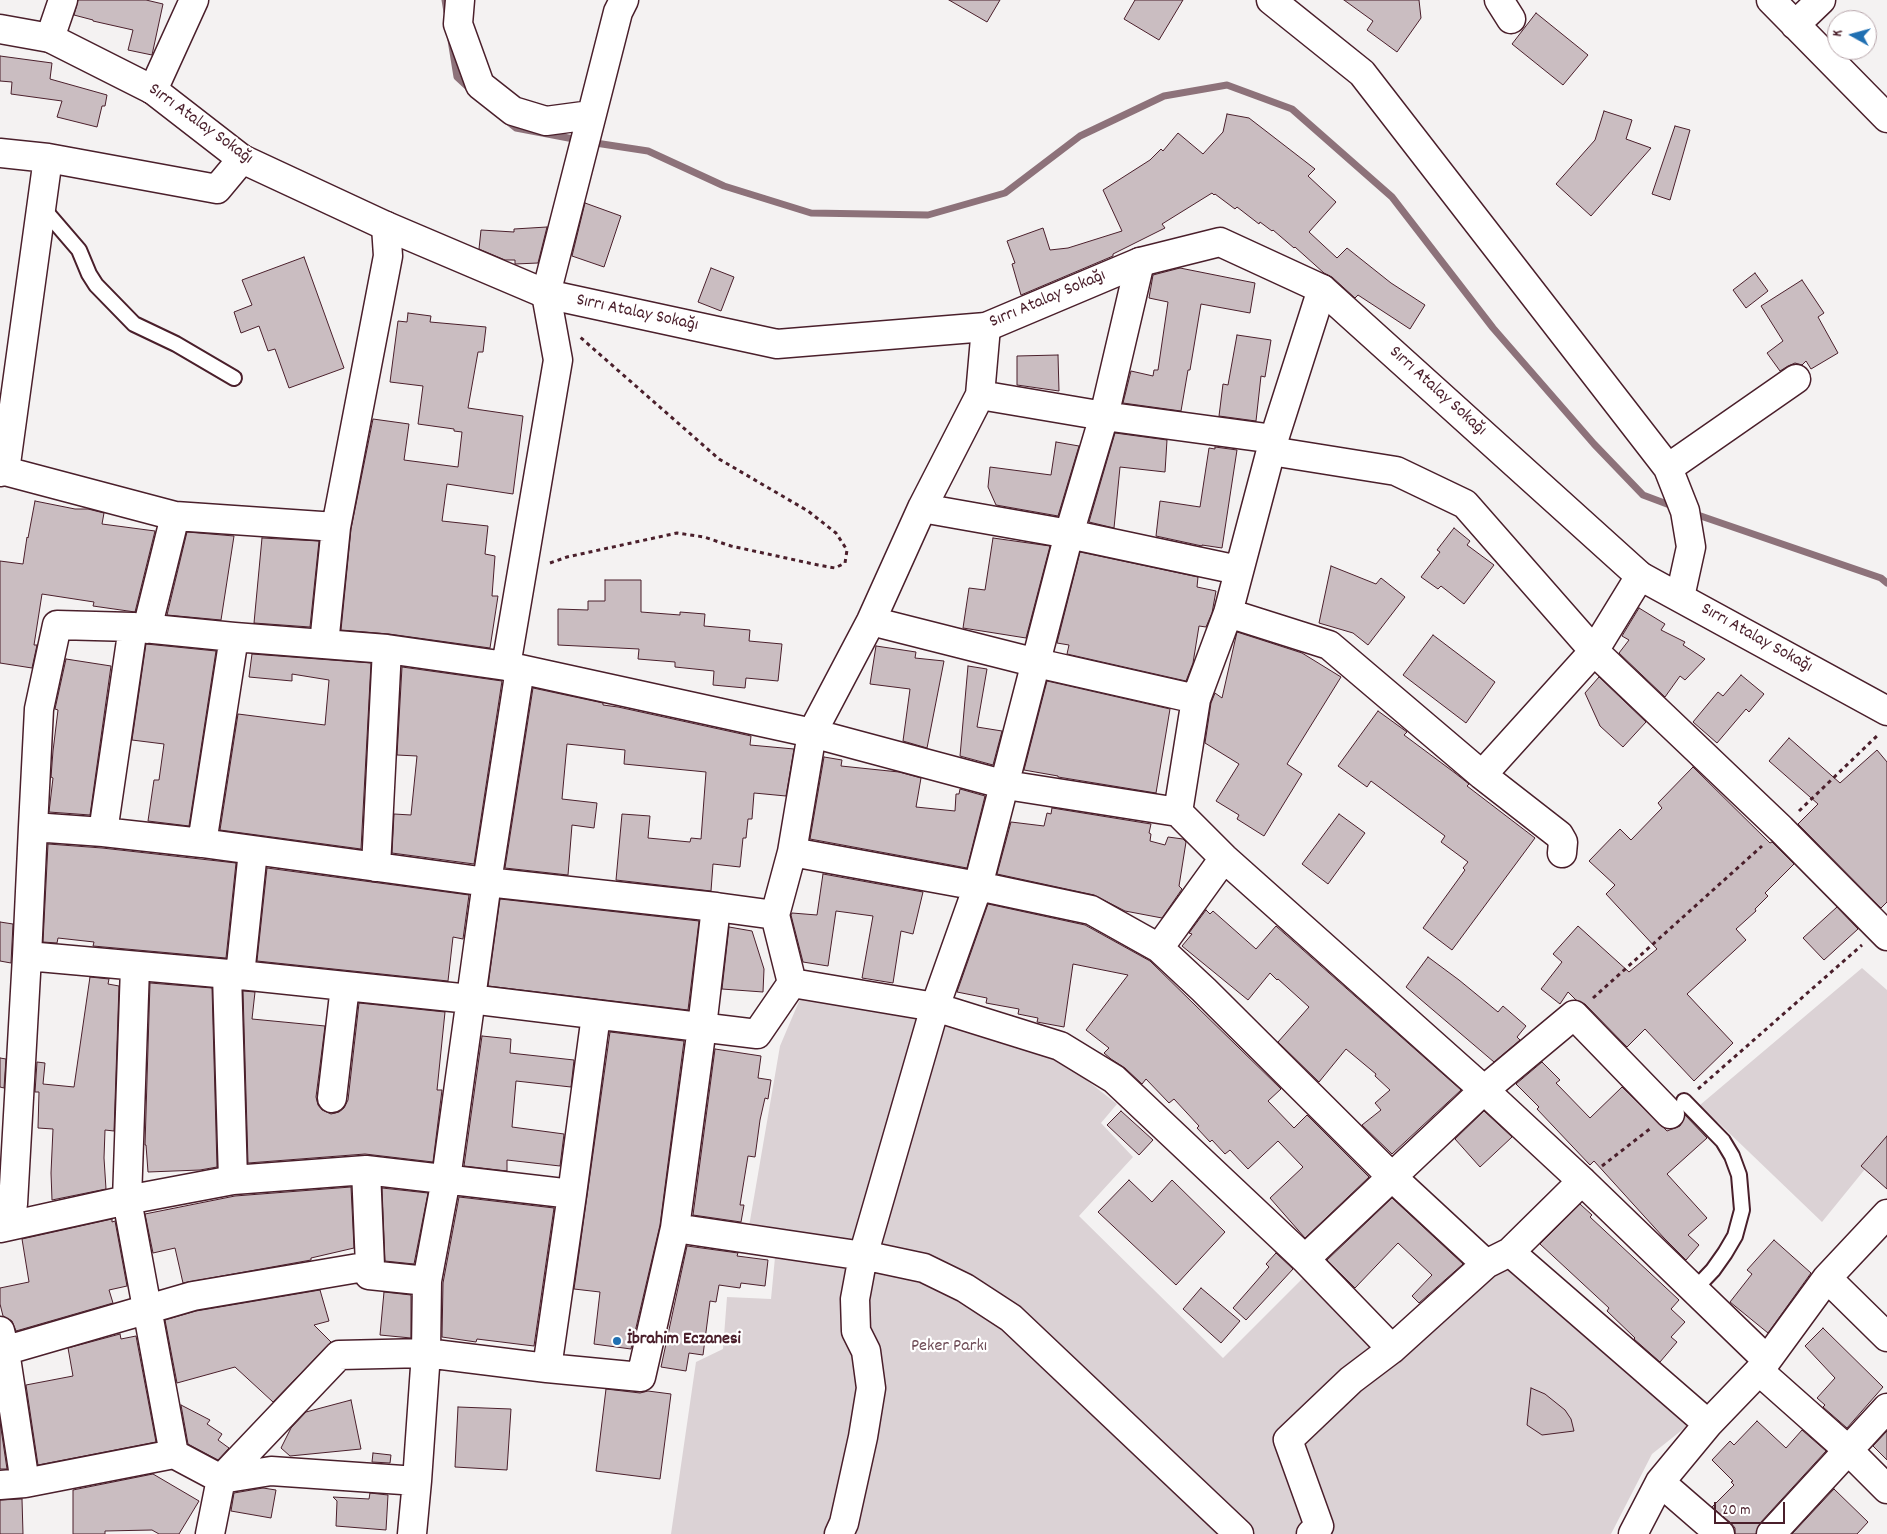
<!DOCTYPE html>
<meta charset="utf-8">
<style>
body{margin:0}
#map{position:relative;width:1887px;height:1534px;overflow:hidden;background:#f4f2f2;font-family:Dekko,sans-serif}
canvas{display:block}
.north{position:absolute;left:1827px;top:10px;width:50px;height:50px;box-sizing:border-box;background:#fff;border:1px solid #b7a5aa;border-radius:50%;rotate:277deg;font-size:14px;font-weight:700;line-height:20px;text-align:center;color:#4a1f2b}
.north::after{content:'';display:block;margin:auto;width:18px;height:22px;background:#1f6fb2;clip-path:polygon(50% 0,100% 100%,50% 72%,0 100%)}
.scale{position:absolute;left:1714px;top:1502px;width:71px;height:22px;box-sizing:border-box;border:2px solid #4a1f2b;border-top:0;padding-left:6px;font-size:15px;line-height:18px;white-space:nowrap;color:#4a1f2b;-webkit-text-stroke:4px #fff;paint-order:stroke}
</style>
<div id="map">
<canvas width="1887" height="1534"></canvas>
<div class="north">K</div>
<div class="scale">20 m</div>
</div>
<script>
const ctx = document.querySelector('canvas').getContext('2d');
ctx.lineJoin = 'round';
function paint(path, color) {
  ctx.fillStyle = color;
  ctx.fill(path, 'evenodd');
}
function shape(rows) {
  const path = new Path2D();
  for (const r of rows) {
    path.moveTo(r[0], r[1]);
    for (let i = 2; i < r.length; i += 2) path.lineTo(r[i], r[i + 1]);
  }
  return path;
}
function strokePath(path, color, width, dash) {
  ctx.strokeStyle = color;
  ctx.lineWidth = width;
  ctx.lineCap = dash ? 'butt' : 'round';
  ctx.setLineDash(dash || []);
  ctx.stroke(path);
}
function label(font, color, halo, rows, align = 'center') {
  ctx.font = font + ' Dekko,sans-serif';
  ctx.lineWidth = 4.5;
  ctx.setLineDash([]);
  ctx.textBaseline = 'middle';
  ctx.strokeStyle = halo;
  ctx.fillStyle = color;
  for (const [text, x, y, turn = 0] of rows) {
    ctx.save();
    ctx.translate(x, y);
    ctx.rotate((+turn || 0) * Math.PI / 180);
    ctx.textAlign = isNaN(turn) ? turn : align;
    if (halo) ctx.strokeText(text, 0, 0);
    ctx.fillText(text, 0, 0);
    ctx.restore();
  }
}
const green = shape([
 [1862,968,1887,990,1887,1142,1822,1222,1700,1105],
 [803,992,914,1011,1057,1057,1117,1104,1101,1123,1133,1157,1079,1216,1223,1358,1309,1272,1383,1350,1502,1264,1692,1422,1652,1454,1611,1534,1333,1534,1311,1525,1303,1534,671,1534,696,1362,723,1349,727,1297,771,1299,776,1247,746,1244,780,1046]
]);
const stream = shape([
 [445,0,447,12],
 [451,40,457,77,471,90],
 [506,120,516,128,579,140],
 [589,142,648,151,724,186,811,213,928,215,1005,193,1080,136,1164,96,1227,85,1292,109,1392,197,1493,328,1594,444,1643,495,1675,507],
 [1692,513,1881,578,1887,583]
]);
const building = shape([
 [78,0,146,0,163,4,152,55,128,50,133,30,93,21,93,20,74,15,78,0],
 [949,0,1000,0,987,22,949,0],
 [1135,0,1183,0,1159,40,1124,19,1135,0],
 [1344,0,1419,0,1421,18,1397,52,1367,30,1373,21,1344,0],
 [1536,13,1588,55,1563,85,1512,44,1536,13],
 [0,56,52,63,50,79,107,95,105,106,102,106,97,127,57,117,62,101,11,94,12,82,0,81,0,56],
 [1604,111,1632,120,1626,139,1651,148,1591,216,1556,184,1595,140,1604,111],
 [1227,114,1249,118,1315,169,1308,176,1336,202,1309,232,1337,258,1347,248,1391,283,1425,305,1410,329,1358,295,1355,298,1332,277,1324,273,1295,247,1294,248,1273,230,1272,231,1260,222,1259,224,1237,207,1235,209,1215,194,1214,195,1212,193,1162,224,1165,228,1113,254,1113,256,1021,295,1012,264,1015,263,1007,241,1043,228,1050,250,1068,248,1122,231,1103,190,1150,160,1161,149,1163,151,1178,133,1203,154,1223,132,1227,114],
 [1675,126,1690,130,1670,200,1652,194,1675,126],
 [585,203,621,216,604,267,572,256,585,203],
 [547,227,538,263,515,264,515,260,505,260,479,249,481,230,514,232,514,229,547,227],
 [304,257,344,368,289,388,275,349,268,351,259,326,241,333,234,312,252,305,242,280,304,257],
 [711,268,734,277,721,311,698,302,711,268],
 [1180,268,1255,283,1250,313,1201,304,1190,370,1188,370,1181,411,1123,403,1131,371,1153,376,1154,370,1158,370,1168,302,1149,298,1153,275,1180,268],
 [1755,273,1768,291,1746,308,1733,290,1755,273],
 [1802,280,1824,313,1818,317,1838,353,1811,369,1806,361,1802,365,1795,363,1788,366,1780,371,1767,353,1783,341,1761,306,1802,280],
 [408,313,431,316,430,322,486,327,483,352,478,352,468,408,523,416,513,494,447,484,442,521,488,526,485,554,495,556,492,596,498,596,490,648,389,634,341,630,351,529,373,419,409,424,404,460,458,467,462,432,454,431,454,429,418,424,423,386,390,382,398,321,407,322,408,313],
 [1237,335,1271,340,1265,377,1261,376,1256,421,1219,416,1223,384,1228,385,1237,335],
 [1058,355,1059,391,1017,385,1017,356,1058,355],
 [1115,433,1167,440,1165,472,1120,467,1114,528,1089,522,1115,433],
 [1056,442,1079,446,1058,516,996,505,988,487,990,467,1051,475,1056,442],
 [1215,447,1237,450,1222,548,1202,545,1202,546,1156,536,1160,501,1200,507,1209,448,1215,449,1215,447],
 [35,501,75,509,88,509,104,513,102,524,155,531,135,612,93,606,94,602,42,594,34,645,37,645,32,668,0,663,0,561,23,564,27,537,28,538,35,501],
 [1454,528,1470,541,1467,545,1494,565,1464,604,1441,586,1438,589,1421,577,1440,552,1437,550,1454,528],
 [187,532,234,536,221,620,167,615,187,532],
 [262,538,319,541,310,627,254,623,262,538],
 [993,538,1050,546,1026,638,963,628,969,588,985,590,993,538],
 [1080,552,1198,577,1197,587,1216,591,1212,613,1206,627,1199,626,1193,663,1186,681,1067,654,1069,645,1057,643,1080,552],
 [1331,566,1376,584,1381,578,1405,597,1368,645,1353,633,1319,623,1331,566],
 [605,580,641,580,641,612,680,615,680,612,705,614,704,626,750,630,749,641,782,644,778,681,746,678,745,688,713,685,714,671,675,667,675,662,638,659,639,649,558,645,558,609,588,610,588,601,605,601,605,580],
 [1639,608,1665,624,1661,630,1685,642,1683,645,1705,659,1685,680,1680,676,1665,697,1619,653,1629,640,1622,636,1639,608],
 [1237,632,1302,653,1341,677,1287,764,1302,774,1264,836,1237,819,1239,815,1216,801,1239,764,1205,743,1211,703,1215,693,1222,698,1237,632],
 [1433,635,1495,682,1466,723,1403,675,1433,635],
 [146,644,216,651,189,826,148,821,154,780,159,780,164,744,132,740,146,644],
 [876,646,916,652,915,658,944,661,927,748,903,741,910,689,870,684,876,646],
 [252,654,371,663,361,849,220,830,238,714,325,725,329,680,292,674,292,681,249,677,252,654],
 [66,659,111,666,90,815,49,812,53,778,51,777,53,751,58,710,55,709,66,659],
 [968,666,987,669,977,727,1002,731,993,765,960,756,968,666],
 [402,667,502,681,474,864,392,853,394,814,411,815,417,756,397,755,402,667],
 [1741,675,1764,694,1749,712,1746,709,1717,743,1693,722,1718,692,1723,696,1741,675],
 [1599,677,1646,722,1623,747,1600,726,1585,693,1599,677],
 [1047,681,1170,709,1156,793,1058,777,1058,776,1024,770,1047,681],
 [533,688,603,703,603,705,618,707,751,736,750,745,794,749,786,796,754,793,752,819,748,819,746,838,743,838,740,867,713,864,711,891,616,880,622,814,650,816,648,838,690,842,691,838,701,839,706,772,624,764,625,750,567,744,562,799,597,803,594,828,572,825,568,875,505,868,533,688],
 [1378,711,1407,732,1404,735,1455,773,1469,784,1467,786,1535,838,1452,950,1423,928,1465,870,1463,868,1468,862,1441,842,1445,836,1371,781,1367,787,1338,766,1378,711],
 [1789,738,1840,783,1877,750,1887,762,1887,902,1881,908,1798,824,1818,804,1769,761,1789,738],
 [824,757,842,760,841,766,899,772,921,778,916,807,955,811,956,794,959,794,960,789,985,796,967,868,810,839,824,757],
 [1693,767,1770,843,1772,842,1794,864,1765,893,1768,896,1755,909,1756,911,1736,929,1746,940,1687,994,1733,1043,1694,1081,1645,1029,1627,1047,1585,1004,1576,1000,1568,992,1560,1004,1541,989,1562,962,1553,954,1578,926,1629,972,1657,949,1606,894,1615,885,1589,861,1620,829,1631,840,1662,808,1658,803,1693,767],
 [1052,808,1151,824,1149,833,1151,834,1150,841,1165,845,1168,837,1183,839,1186,842,1179,886,1182,889,1162,918,1125,911,1094,895,997,874,1011,822,1044,826,1047,813,1051,814,1052,808],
 [1339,814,1365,833,1328,884,1302,864,1339,814],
 [48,844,102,848,236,863,226,958,93,946,94,942,58,938,57,943,43,942,48,844],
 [267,868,469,895,463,939,453,937,448,981,257,961,267,868],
 [823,874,923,892,913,934,901,931,893,983,862,978,873,916,836,911,828,966,803,962,791,915,792,913,817,915,823,874],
 [500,899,699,921,688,1010,488,986,500,899],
 [988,904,1085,925,1150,961,1281,1089,1268,1101,1294,1128,1307,1115,1369,1177,1305,1238,1270,1198,1303,1167,1278,1141,1248,1169,1230,1150,1225,1154,1212,1140,1210,1142,1197,1128,1199,1126,1174,1099,1169,1103,1146,1079,1142,1084,1125,1068,1111,1059,1104,1053,1109,1048,1086,1030,1128,975,1073,964,1064,1027,1037,1022,1038,1018,1018,1014,1019,1009,986,1003,987,998,957,992,988,904],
 [1837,907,1858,929,1824,960,1803,938,1837,907],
 [1206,910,1210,914,1213,911,1256,949,1276,926,1461,1090,1392,1154,1362,1125,1381,1110,1375,1103,1390,1090,1375,1076,1376,1074,1346,1049,1319,1082,1278,1042,1309,1007,1278,979,1277,980,1270,973,1248,1000,1182,946,1192,934,1189,933,1206,910],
 [0,922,13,924,11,963,0,961,0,922],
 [729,927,752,931,764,969,763,992,722,989,729,927],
 [1428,957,1459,980,1498,1012,1503,1006,1526,1026,1517,1037,1520,1040,1494,1062,1406,987,1428,957],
 [90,977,109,979,108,984,119,986,114,1131,105,1130,104,1158,106,1189,52,1200,51,1173,53,1129,38,1128,39,1092,35,1092,37,1062,45,1063,43,1084,74,1087,90,977],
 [150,983,212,988,217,1167,200,1170,148,1172,146,1145,145,1145,150,983],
 [243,991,255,992,252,1019,325,1026,316,1097,318,1105,322,1110,331,1114,339,1112,344,1108,348,1100,359,1003,445,1012,437,1090,442,1090,433,1162,365,1154,248,1163,243,991],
 [610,1032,684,1041,660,1225,631,1349,594,1344,600,1292,574,1289,610,1032],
 [482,1036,511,1039,510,1053,574,1060,571,1087,516,1081,512,1127,564,1134,560,1166,507,1160,507,1171,464,1166,482,1036],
 [715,1049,761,1056,758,1078,771,1080,768,1099,765,1098,760,1120,755,1157,748,1156,740,1205,744,1205,741,1222,693,1215,715,1049],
 [0,1058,6,1059,4,1088,0,1087,0,1058],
 [1542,1062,1560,1080,1556,1083,1590,1118,1622,1087,1667,1131,1680,1126,1685,1115,1707,1138,1667,1174,1707,1218,1688,1235,1699,1245,1686,1260,1664,1238,1594,1161,1590,1165,1537,1109,1539,1107,1516,1084,1542,1062],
 [1121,1111,1153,1140,1139,1155,1107,1125,1121,1111],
 [1484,1111,1512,1137,1480,1167,1455,1139,1484,1111],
 [1887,1136,1887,1189,1861,1166,1887,1136],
 [1129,1180,1152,1202,1172,1180,1225,1232,1176,1285,1098,1212,1129,1180],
 [351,1187,354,1248,311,1258,311,1260,183,1283,175,1248,153,1253,145,1214,235,1196,351,1187],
 [382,1188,428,1193,414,1264,385,1261,382,1188],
 [459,1197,554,1208,534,1346,477,1339,476,1342,442,1337,443,1283,459,1197],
 [1392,1198,1463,1264,1419,1303,1412,1296,1432,1275,1398,1243,1355,1288,1327,1260,1392,1198],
 [1580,1204,1592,1215,1590,1217,1679,1300,1671,1309,1685,1322,1671,1337,1677,1342,1660,1362,1634,1339,1635,1338,1607,1311,1609,1308,1540,1244,1580,1204],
 [112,1219,112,1222,115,1221,127,1286,109,1290,113,1303,16,1331,12,1321,3,1316,0,1304,0,1288,29,1282,22,1239,112,1219],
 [1774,1240,1811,1273,1768,1333,1730,1302,1752,1274,1747,1270,1774,1240],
 [687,1246,738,1253,737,1256,768,1260,765,1286,741,1283,740,1288,719,1285,716,1302,710,1301,703,1355,689,1353,686,1371,661,1367,687,1246],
 [1276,1253,1293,1269,1246,1320,1233,1308,1269,1267,1266,1264,1276,1253],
 [1201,1288,1240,1321,1221,1343,1183,1309,1201,1288],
 [320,1290,329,1321,314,1325,331,1342,273,1402,235,1367,177,1383,165,1320,196,1311,320,1290],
 [384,1292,411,1295,411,1338,380,1335,384,1292],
 [1823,1328,1883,1387,1847,1428,1823,1407,1825,1405,1817,1398,1835,1378,1805,1346,1823,1328],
 [120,1334,121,1339,136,1336,156,1442,38,1465,26,1385,73,1376,68,1348,120,1334],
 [1531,1388,1545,1394,1565,1410,1571,1419,1574,1431,1542,1435,1527,1425,1531,1388],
 [606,1389,640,1393,648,1391,671,1394,660,1479,596,1471,606,1389],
 [351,1400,361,1449,290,1456,281,1448,291,1428,306,1412,351,1400],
 [181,1405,210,1420,207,1424,222,1434,218,1440,229,1448,218,1460,188,1444,181,1405],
 [458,1407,511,1409,507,1470,455,1467,458,1407],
 [1757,1421,1786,1448,1802,1430,1826,1451,1760,1523,1756,1534,1735,1534,1735,1528,1731,1523,1712,1507,1734,1485,1731,1482,1733,1481,1712,1460,1730,1441,1734,1445,1757,1421],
 [0,1422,7,1469,0,1469,0,1422],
 [1887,1431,1887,1460,1873,1446,1887,1431],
 [373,1453,391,1455,390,1463,372,1462,373,1453],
 [153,1474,199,1501,179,1534,159,1534,152,1530,105,1531,105,1534,73,1534,73,1490,153,1474],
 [263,1488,276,1490,271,1518,231,1511,234,1493,263,1488],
 [1834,1489,1868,1522,1857,1534,1792,1534,1834,1489],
 [370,1493,388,1495,386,1530,336,1526,337,1501,333,1497,369,1499,370,1493],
 [22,1499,23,1534,0,1534,0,1500,22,1499]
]);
const path = shape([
 [550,563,567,557,677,533,704,537,731,546,818,565,835,568,845,563,847,550,836,533,808,511,719,459,580,337],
 [1799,811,1879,734],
 [1593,998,1762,846],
 [1698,1089,1862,945],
 [1602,1166,1651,1128]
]);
const service = shape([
 [42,207,79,250,89,274,96,285,134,324,176,344,234,378],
 [1684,1101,1723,1141,1732,1156,1739,1175,1742,1210,1735,1236,1725,1253,1713,1270,1694,1290]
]);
const minor = shape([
 [460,0,458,24,480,85,513,111,546,121,591,115],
 [1271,0,1362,73,1668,468,1685,511,1691,547,1680,597],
 [1499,0,1511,19],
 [1771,0,1887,118],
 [1795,25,1821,0],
 [50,38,63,0],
 [153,90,194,0],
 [0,153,48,158,217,189,242,159],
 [980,395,1104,416,1274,439],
 [1271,451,1396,471,1465,504,1594,651,1482,775],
 [1668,468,1796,379],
 [5,471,48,158],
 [0,472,5,471,175,516,336,527],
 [922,508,1069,534,1238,570],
 [1640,576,1594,651,1781,829,1887,936],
 [1228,613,1329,645,1482,775,1559,835,1563,842,1562,853],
 [871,621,1037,663,1196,699],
 [147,629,175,516],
 [324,644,336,527,388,256,386,226],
 [506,666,558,360,546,294,618,12,624,0],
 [1178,812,1196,699,1228,613,1274,439,1322,289],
 [33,827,39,709,57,625,133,627,234,637,387,649,506,666,812,733,1006,785,1178,812,1224,858,1484,1090,1582,1181,1767,1360],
 [103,832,133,627],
 [202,843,234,637],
 [792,852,812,733,871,621,922,508,980,395,986,327],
 [376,867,387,649],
 [716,907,702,1027,675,1228,877,1258,924,1268,965,1288,1011,1318,1239,1534],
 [1159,948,1224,858],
 [27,956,33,827,103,832,202,843,487,882,716,907,775,915],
 [135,967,127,1200,174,1454],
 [227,974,233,1180],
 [240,975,253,851],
 [792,983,775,915,792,852,978,886,1091,910,1159,948,1204,990,1392,1177,1486,1264],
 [332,1098,345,986],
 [366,1170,370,1266],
 [0,1214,13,1204,27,956,240,975,470,999,757,1034,792,983,935,1007,1060,1046,1114,1079,1305,1259,1484,1090,1574,1015,1670,1114],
 [0,1228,127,1200,233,1180,366,1170,572,1194,596,1015],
 [1510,1252,1708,1424],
 [1305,1259,1392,1349],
 [1827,1278,1887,1337],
 [0,1331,5,1351,25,1483,174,1454,221,1479,271,1471,417,1481,412,1534],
 [0,1352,193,1296,370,1266,369,1275,427,1281],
 [547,1368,572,1194],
 [1759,1371,1848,1450,1887,1489],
 [417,1481,426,1353,427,1281,446,1179,487,882,520,669],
 [1660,1482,1720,1534],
 [0,1485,25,1483],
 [210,1534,221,1479,339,1355,426,1353,547,1368,641,1377,675,1228],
 [839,1534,844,1523,863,1437,871,1388,866,1351,856,1331,855,1299,863,1256,935,1007,978,886,1069,534,1104,416,1140,262],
 [1311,1534,1319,1526,1288,1440,1351,1380,1392,1349,1486,1264,1510,1252,1582,1181],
 [1633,1534,1660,1482,1708,1424,1759,1371,1827,1278,1887,1214],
 [1771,1534,1887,1408]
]);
const secondary = shape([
 [0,29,50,38,153,90,242,159,386,226,546,294,777,344,986,327,1140,262,1220,242,1322,289,1640,576,1887,711]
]);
const markers = [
 [617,1341,5,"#1f6fb2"]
];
const streetNames = [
 ["Sırrı Atalay Sokağı",200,125,36],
 ["Sırrı Atalay Sokağı",1048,300,-23],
 ["Sırrı Atalay Sokağı",637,314,12],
 ["Sırrı Atalay Sokağı",1437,392,42],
 ["Sırrı Atalay Sokağı",1756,639,29]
];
const poiNames = [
 ["İbrahim Eczanesi",627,1341]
];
const parkNames = [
 ["Peker Parkı",949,1348]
];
paint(green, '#dbd2d5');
strokePath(stream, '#8d727a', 7);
paint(building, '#cabdc1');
strokePath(building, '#4a1f2b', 1);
strokePath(service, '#4a1f2b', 18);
strokePath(minor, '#4a1f2b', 31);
strokePath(secondary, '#4a1f2b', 31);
strokePath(path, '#4a1f2b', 3, [4, 4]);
strokePath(service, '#fff', 14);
strokePath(minor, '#fff', 28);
strokePath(secondary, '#fff', 28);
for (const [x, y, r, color] of markers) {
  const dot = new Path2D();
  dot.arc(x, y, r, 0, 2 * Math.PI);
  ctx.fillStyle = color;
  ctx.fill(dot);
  strokePath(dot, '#fff', 2);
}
label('18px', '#4a1f2b', '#fff', streetNames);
label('bold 18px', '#4a1f2b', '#fff', poiNames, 'left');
label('18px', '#6e4c56', '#fff', parkNames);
</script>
